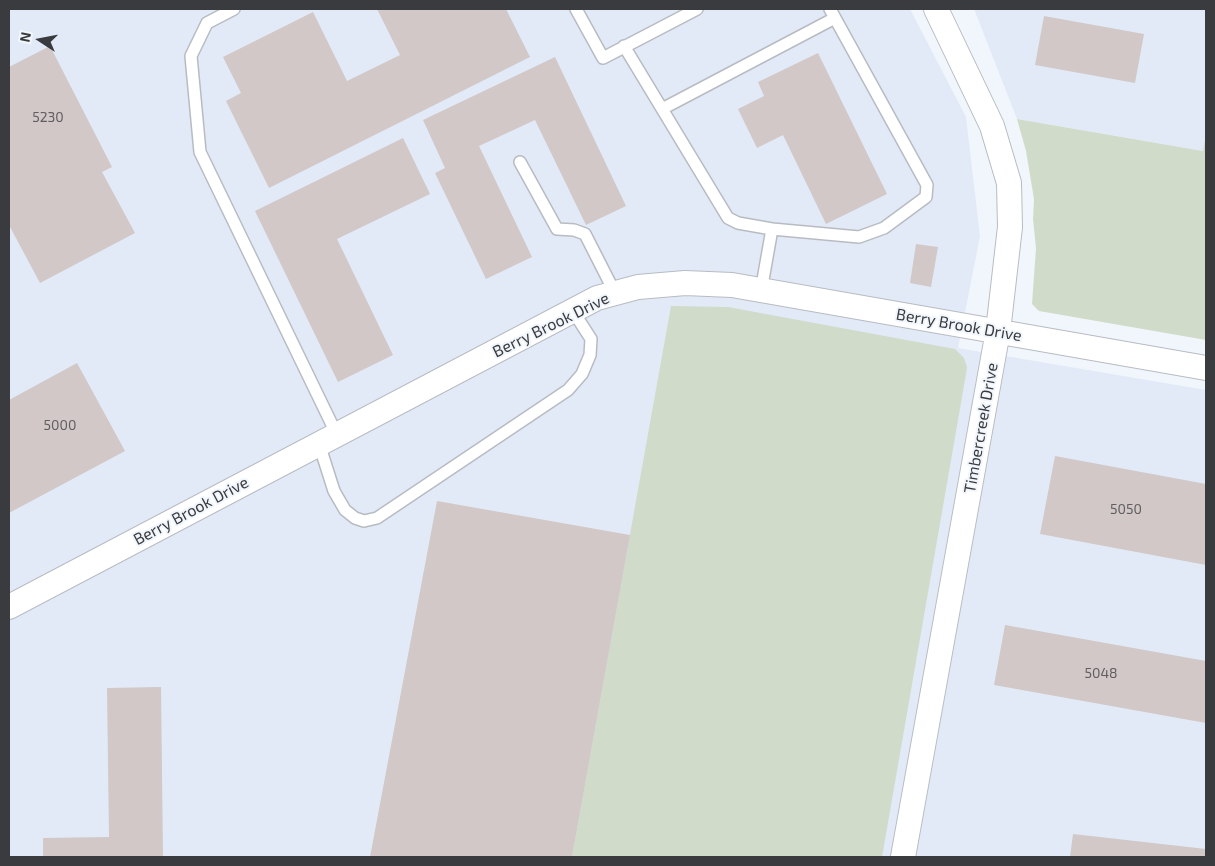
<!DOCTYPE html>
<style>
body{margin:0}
#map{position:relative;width:1215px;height:866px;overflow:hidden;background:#f1f6fc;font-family:"Exo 2",sans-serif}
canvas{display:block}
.frame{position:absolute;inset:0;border:10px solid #3a3b3e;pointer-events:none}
.north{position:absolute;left:15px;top:15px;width:50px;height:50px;-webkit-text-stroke:4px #f1f6fc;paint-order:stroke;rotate:281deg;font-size:14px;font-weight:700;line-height:20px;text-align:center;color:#3a3b3e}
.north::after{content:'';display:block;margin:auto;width:18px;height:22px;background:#3a3b3e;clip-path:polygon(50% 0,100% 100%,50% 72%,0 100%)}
</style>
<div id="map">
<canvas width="1215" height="866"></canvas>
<div class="frame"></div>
<div class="north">N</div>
</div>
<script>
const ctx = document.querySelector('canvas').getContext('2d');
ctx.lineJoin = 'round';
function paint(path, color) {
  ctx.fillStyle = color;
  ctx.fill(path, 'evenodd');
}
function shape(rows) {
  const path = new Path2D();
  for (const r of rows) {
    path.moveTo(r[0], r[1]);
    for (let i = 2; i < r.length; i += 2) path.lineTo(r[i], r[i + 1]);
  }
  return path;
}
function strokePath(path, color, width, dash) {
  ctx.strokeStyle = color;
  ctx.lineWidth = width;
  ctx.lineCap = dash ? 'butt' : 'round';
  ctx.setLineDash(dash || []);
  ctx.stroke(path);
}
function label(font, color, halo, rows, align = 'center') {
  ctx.font = font + ' "Exo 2",sans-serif';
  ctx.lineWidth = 4;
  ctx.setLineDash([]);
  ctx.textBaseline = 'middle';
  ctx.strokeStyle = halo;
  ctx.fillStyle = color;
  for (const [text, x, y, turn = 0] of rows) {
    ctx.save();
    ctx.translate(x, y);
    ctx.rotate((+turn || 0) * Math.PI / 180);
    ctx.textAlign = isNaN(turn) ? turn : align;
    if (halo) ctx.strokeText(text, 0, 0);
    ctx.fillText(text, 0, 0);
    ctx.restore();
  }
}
const built = shape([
 [9,9,910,9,966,117,980,236,958,348,1206,390,1206,857,9,857],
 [974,9,1206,9,1206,340,1203,151,1017,119]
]);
const green = shape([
 [1017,119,1203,151,1206,135,1206,340,1039,311,1032,304,1036,248,1033,219,1034,199,1026,151],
 [671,306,728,307,955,349,964,358,967,367,966,374,882,857,572,857]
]);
const building = shape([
 [377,9,506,9,530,57,269,188,226,101,241,93,223,57,313,12,347,81,400,55],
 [1044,16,1144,34,1135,83,1035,65],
 [50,46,112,167,102,172,135,233,40,283,9,225,9,67],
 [818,53,887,194,826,224,783,135,757,148,738,109,764,96,758,82],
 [555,57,626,206,586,225,535,120,479,146,532,257,486,279,435,173,445,168,423,120],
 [403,138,430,194,337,239,393,355,338,382,255,211],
 [916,244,938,247,931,287,910,283],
 [77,363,125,451,9,513,9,400],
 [1055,456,1206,484,1206,565,1040,534],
 [437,501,630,535,572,857,370,857],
 [1005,625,1206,661,1206,723,994,685],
 [161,687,163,857,43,857,43,838,109,837,107,688],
 [1073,834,1206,849,1206,857,1070,857]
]);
const service = shape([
 [234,9,207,23,191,56,200,152,337,435],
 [576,9,603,58,697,9],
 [624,46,728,218,738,223,772,229,859,237,884,228,926,197,927,185,830,9],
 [662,109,835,18],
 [520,162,557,229,574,230,585,234,615,293],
 [761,291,772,229],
 [319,444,334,491,345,510,355,518,364,521,377,518,568,390,582,374,590,355,591,339,573,311]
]);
const minor = shape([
 [9,607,597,298,638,287,685,283,732,285,1206,368],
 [903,857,998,331,1010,227,1009,183,992,126,936,9]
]);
const numberNames = [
 ["5230",48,117],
 ["5000",60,425],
 ["5050",1126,509],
 ["5048",1101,673]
];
const streetNames = [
 ["Berry Brook Drive",551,325,-26],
 ["Berry Brook Drive",959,325,10],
 ["Timbercreek Drive",981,428,-80],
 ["Berry Brook Drive",191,511,-28]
];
paint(built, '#e2eaf7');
paint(green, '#d1dbc9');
paint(building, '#d1c8c7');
strokePath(service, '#b8bcc2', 14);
strokePath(minor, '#b8bcc2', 26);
strokePath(service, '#fff', 11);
strokePath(minor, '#fff', 24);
label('14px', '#605e60', null, numberNames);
label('16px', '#3a3b3e', '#f1f6fc', streetNames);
</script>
